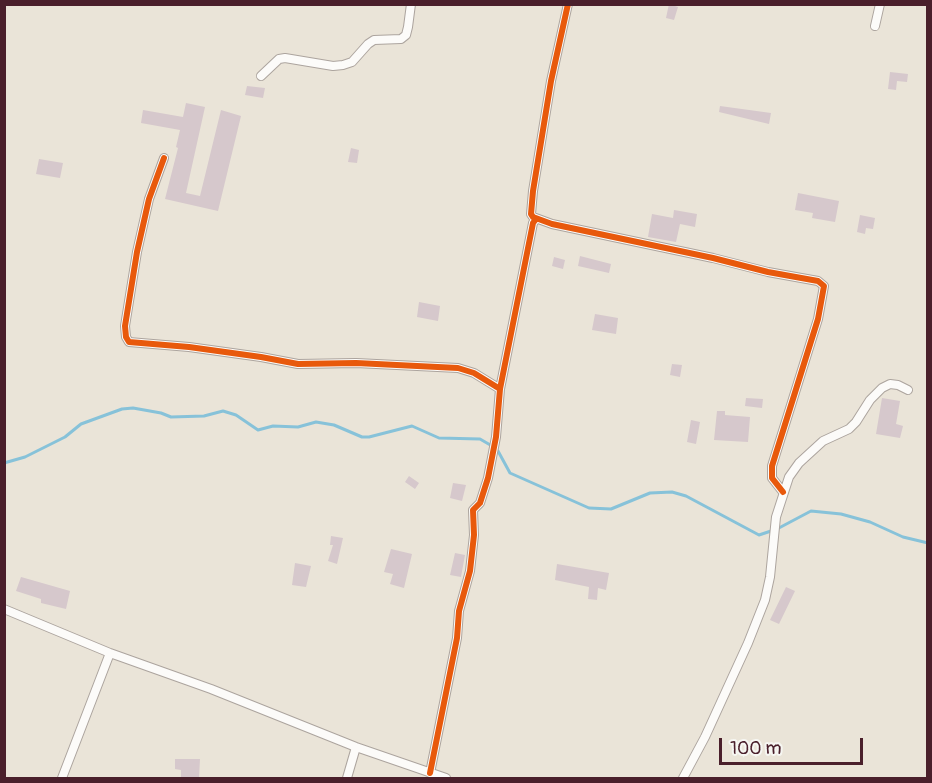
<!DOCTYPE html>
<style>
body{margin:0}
#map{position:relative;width:932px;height:783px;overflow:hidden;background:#eae4d8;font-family:Pangolin,sans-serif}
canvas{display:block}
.frame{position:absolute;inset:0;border:6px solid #4a1f2b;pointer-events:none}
.scale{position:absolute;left:719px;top:738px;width:144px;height:27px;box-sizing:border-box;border:3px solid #4a1f2b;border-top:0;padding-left:8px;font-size:18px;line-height:21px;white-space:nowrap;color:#4a1f2b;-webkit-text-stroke:4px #f6f6f2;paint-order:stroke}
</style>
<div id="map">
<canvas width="932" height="783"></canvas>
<div class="frame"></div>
<div class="scale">100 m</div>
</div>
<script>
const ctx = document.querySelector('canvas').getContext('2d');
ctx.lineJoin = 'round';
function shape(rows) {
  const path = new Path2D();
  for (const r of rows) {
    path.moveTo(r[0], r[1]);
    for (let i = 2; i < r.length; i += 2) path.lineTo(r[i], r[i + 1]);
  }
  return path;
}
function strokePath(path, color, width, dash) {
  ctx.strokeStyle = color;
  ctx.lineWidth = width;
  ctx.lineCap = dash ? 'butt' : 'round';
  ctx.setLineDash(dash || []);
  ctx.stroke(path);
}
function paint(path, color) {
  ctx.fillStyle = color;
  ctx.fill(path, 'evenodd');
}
const stream = shape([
 [498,451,510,473,589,508,611,509,650,493,672,492,686,496,759,535,771,531],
 [4,463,25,457,65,437,81,424,122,409,133,408,161,413,171,417,204,416,223,411,236,415,258,430,273,426,298,427,316,422,334,425,362,437,369,437,412,426,439,438,480,439,492,446],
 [777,529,811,511,841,514,870,522,903,537,928,543]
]);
const building = shape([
 [669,4,678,7,674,20,666,18],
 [890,72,908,74,907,82,897,81,896,90,888,89],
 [247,86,265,88,263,98,245,95],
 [186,103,205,107,186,193,200,196,221,110,241,116,218,211,165,199,178,148,176,147,180,130,141,123,143,110,183,117],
 [720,106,771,113,769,124,719,112],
 [351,148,359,150,357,163,348,162],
 [39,159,63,163,60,178,36,174],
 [798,193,839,201,835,222,812,218,813,213,795,210],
 [674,210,697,214,695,227,680,224,676,242,648,237,652,214,673,218],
 [860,215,875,218,873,229,866,228,865,234,857,232],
 [580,256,611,264,609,273,578,266],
 [554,257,565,260,563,269,552,266],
 [419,302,440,306,438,321,417,317],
 [595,314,618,318,616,334,592,330],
 [672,364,682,365,680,377,670,375],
 [746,398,763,399,762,408,745,406],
 [882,398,900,401,896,424,903,426,900,438,876,434],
 [717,411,725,411,725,415,750,417,748,442,714,440],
 [691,420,700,422,696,444,687,442],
 [409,476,419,483,415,489,405,482],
 [453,483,466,485,462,501,450,498],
 [331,536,343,538,337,564,328,561,333,545,330,545],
 [391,549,412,554,404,588,390,584,393,574,384,572],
 [455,553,465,555,461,577,450,575],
 [295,563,311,566,306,587,292,585],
 [557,564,609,573,606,590,598,588,597,600,588,599,589,587,555,580],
 [21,577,70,591,66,609,41,603,41,599,16,591],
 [786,587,795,591,779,624,770,620],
 [175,759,200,759,199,778,181,778,181,770,175,769]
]);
const street = shape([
 [568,4,551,81,533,191,531,214,533,217,552,224,713,258,768,272,818,281,824,286,818,319,772,466,772,478,783,492],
 [875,26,880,4],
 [261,76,279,59,285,58,333,66,343,65,352,62,368,44,374,40,401,39,406,35,408,27,411,4],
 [164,158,149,199,137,252,125,326,126,337,129,342,189,347,261,357,298,364,356,363,458,368,474,373,500,389],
 [4,609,110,653,211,689,356,747,446,778],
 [430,773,457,638,459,611,470,571,474,535,473,510,480,503,488,478,496,437,500,389,533,223,536,219],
 [62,778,110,653],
 [347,778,356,747],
 [683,778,705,737,748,643,765,600,770,577,776,517,789,477,799,463,823,441,849,429,856,422,870,400,882,388,890,384,898,385,908,390]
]);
const cycleway = shape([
 [568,4,551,81,533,191,531,214,533,217,552,224,713,258,768,272,818,281,824,286,818,319,772,466,772,478,783,492],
 [164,158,149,199,137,252,125,326,126,337,129,342,189,347,261,357,298,364,356,363,458,368,474,373,500,389],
 [430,773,457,638,459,611,470,571,474,535,473,510,480,503,488,478,496,437,500,389,533,223,536,219]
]);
strokePath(stream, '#87c2d9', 3);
paint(building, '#d6c8cc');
strokePath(street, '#aca49e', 10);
strokePath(street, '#fcfbf9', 8);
strokePath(cycleway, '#e8590c', 6);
</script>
